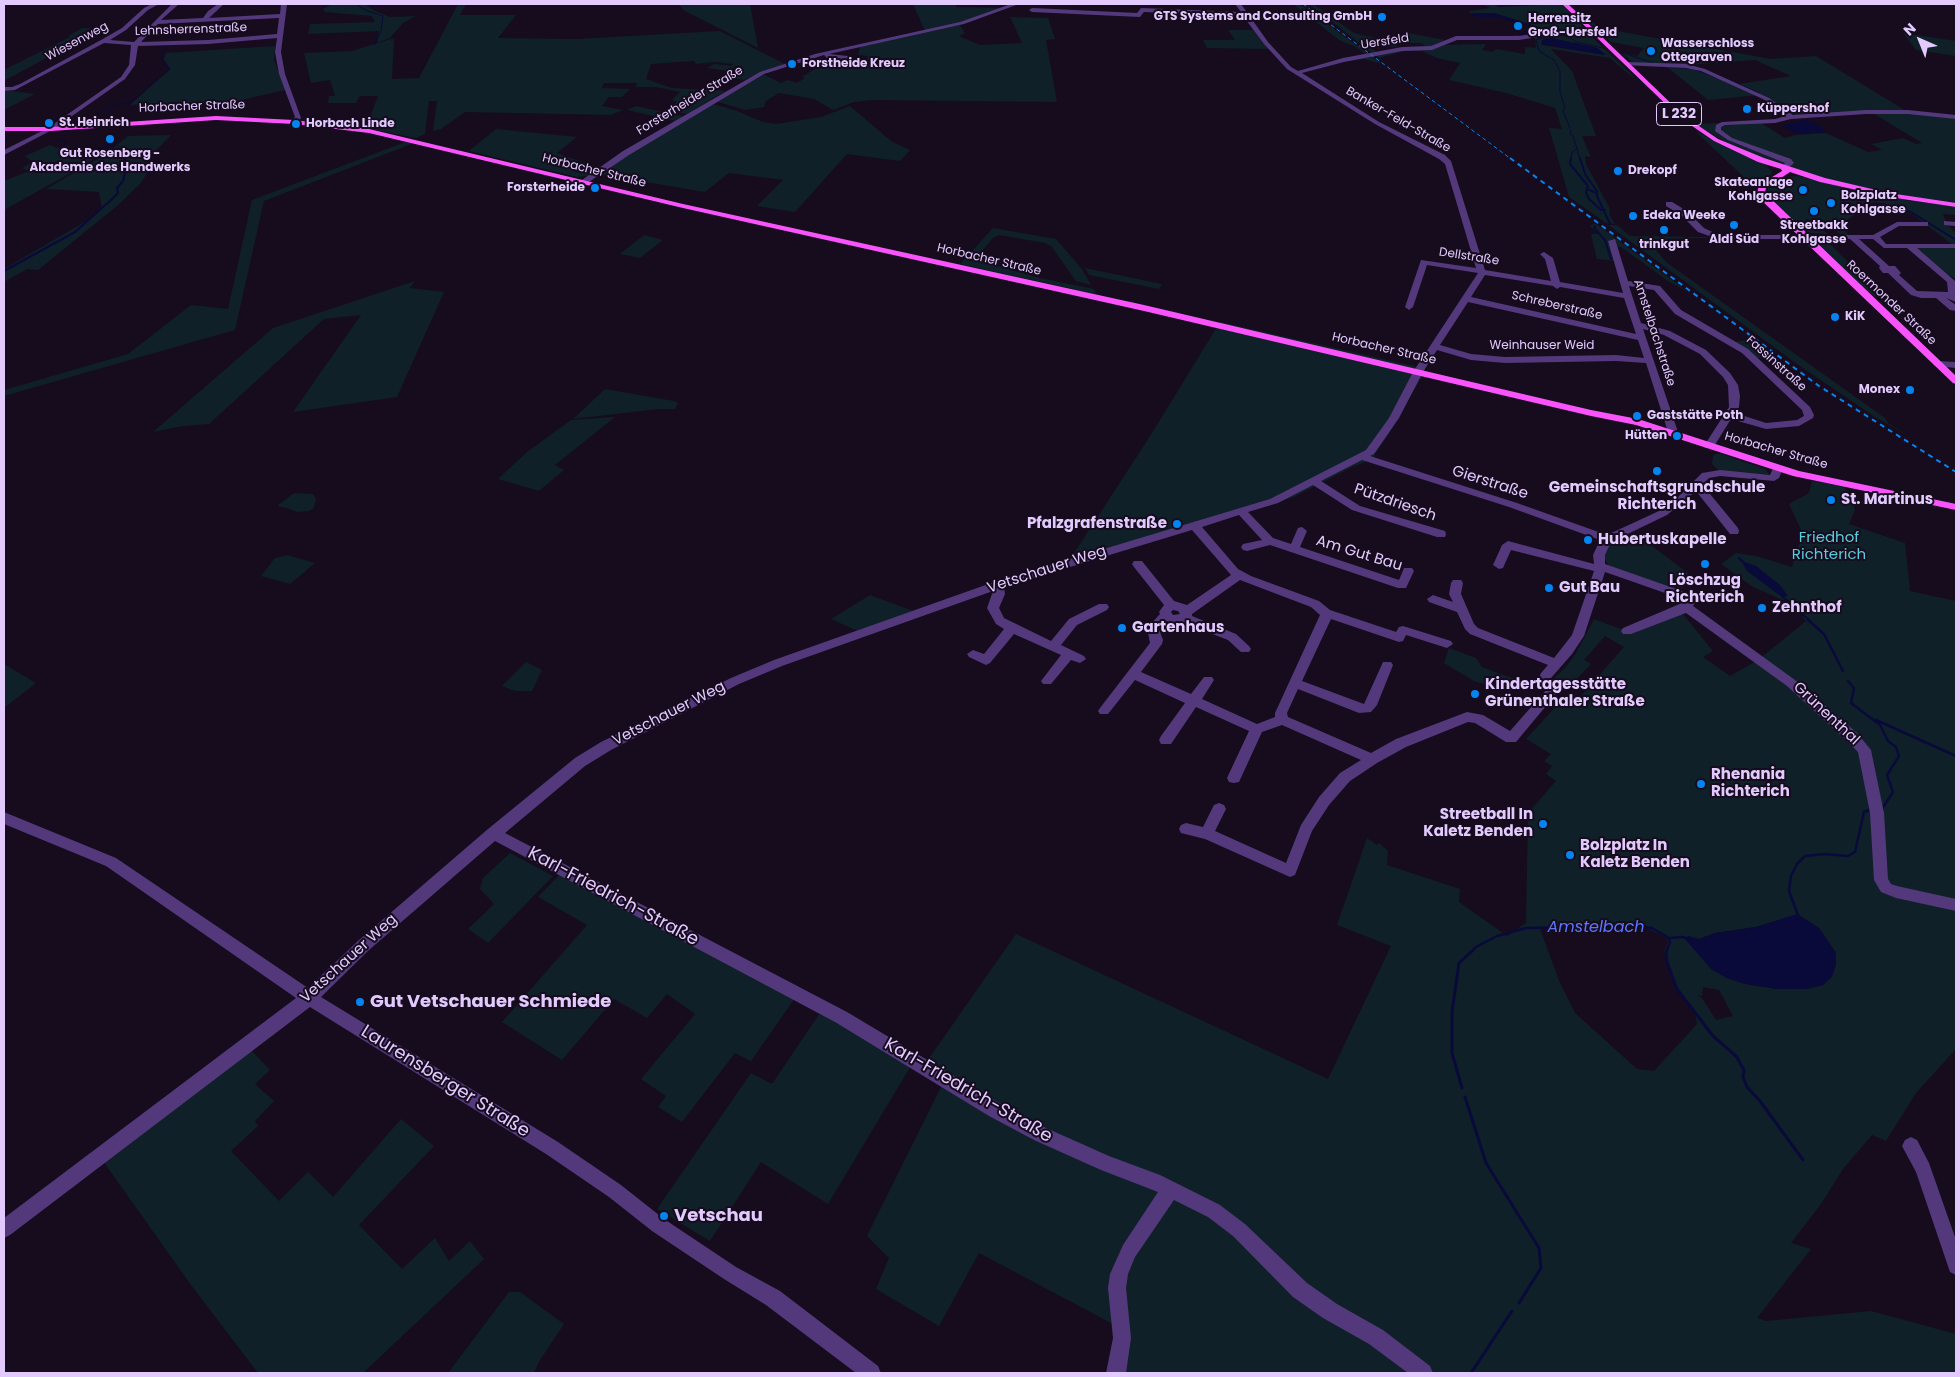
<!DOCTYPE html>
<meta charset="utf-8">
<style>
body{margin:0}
#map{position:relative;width:1960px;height:1377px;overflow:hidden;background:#160c1e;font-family:Poppins,sans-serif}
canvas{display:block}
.frame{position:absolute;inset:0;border:5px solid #e3cafe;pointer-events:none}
.north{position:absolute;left:1895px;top:15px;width:50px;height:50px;-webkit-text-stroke:4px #160c1e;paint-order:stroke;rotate:316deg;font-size:14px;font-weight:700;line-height:20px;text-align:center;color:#e3cafe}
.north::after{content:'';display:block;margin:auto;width:18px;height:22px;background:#e3cafe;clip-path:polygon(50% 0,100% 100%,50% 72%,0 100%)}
</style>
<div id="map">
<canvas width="1960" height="1377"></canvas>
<div class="frame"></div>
<div class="north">N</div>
</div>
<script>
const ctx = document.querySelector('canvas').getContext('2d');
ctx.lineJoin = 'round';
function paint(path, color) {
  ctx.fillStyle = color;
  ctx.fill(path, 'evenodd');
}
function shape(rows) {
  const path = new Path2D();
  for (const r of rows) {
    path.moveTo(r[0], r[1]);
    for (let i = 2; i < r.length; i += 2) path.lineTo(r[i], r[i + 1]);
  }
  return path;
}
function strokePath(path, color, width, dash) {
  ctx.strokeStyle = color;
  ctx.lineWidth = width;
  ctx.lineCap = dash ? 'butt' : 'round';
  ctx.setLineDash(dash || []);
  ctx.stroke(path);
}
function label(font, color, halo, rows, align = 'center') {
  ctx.font = font + ' Poppins,sans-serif';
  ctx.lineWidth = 4;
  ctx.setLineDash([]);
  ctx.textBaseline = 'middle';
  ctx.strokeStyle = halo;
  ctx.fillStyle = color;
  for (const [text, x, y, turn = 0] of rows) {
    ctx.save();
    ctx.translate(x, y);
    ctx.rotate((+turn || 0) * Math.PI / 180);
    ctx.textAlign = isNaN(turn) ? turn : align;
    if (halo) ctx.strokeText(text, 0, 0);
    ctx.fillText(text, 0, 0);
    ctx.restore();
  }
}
const green = shape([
 [332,4,365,4,375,11,390,17,416,16,403,23,390,38,377,43,379,31,308,34,310,24,375,22,372,16,325,12,323,9],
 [458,4,466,4,460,15,516,15,498,38,576,39,720,31,785,64,744,80,728,77,738,70,739,68,736,66,729,71,707,68,714,64,734,66,732,65,733,64,715,62,696,64,694,61,651,64,646,79,672,88,725,91,687,114,665,110,677,102,672,100,680,92,656,87,636,87,637,83,604,83,602,88,630,89,622,97,609,97,602,106,623,110,611,115,465,112,441,129,433,131,437,101,429,101,425,134,416,138,366,128,378,96,360,96,356,103,328,103,329,96,335,96,330,80,311,83,304,53,352,51,391,39,394,39,392,79,419,78],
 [678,4,750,4,758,48,685,11],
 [913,4,956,4,956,7,1003,8,958,23,925,31],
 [1293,4,1300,4,1382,64,1364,59,1346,61,1365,54,1356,47,1339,40],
 [1309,4,1313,4,1354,33,1392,42,1408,33,1445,40,1439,43,1443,45,1484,44,1486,45,1482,50,1492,52,1497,49,1525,54,1525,47,1536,48,1535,38,1554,33,1590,35,1630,73,1639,83,1610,58,1551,49,1572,71,1596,136,1582,136,1591,157,1585,156,1586,164,1610,209,1609,214,1615,224,1606,223,1569,197,1549,128,1562,129,1555,108,1506,93,1449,80,1460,63,1437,58,1422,51,1405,51,1379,58],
 [1551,38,1597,48,1605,55,1542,45,1544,39],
 [1396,43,1421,43,1426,47,1377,52,1368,46,1397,47],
 [1482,4,1494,4,1499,7,1562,4,1585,29,1518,38,1513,35,1524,36,1541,28,1494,13,1469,13,1470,11,1490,8],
 [1010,17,1048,18,1055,39,1046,40,1057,102,872,100,854,102,833,110,814,99,779,93,766,101,764,107,745,110,715,101,763,74,781,83,788,80,797,83,805,78,802,77,816,68,809,64,803,65,799,64,815,59,833,61,867,59,868,56,858,55,860,47,857,46,959,24,965,33,959,36,980,45,1022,43],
 [1588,19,1601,28,1771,59,1816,56,1908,112,1956,117,1956,204,1887,193,1832,180,1794,169,1787,162,1785,165,1781,165,1725,142,1696,124,1758,121,1785,138,1795,135,1826,133,1868,152,1882,150,1871,144,1903,138,1916,144,1922,143,1871,112,1793,115,1780,105,1739,84,1791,76,1755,60,1686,65,1685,67,1706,72,1759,95,1708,100,1667,67,1636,66,1621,52,1637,56,1644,48,1611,42,1585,20],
 [82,28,99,29,4,81,4,70,70,37,68,36],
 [1228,30,1253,30,1268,49,1207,48,1203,40,1235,40],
 [1903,33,1956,41,1956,56,1916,50],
 [275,46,274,60,285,90,228,103,194,104,191,109,167,111,169,107,156,108,160,103,130,105,170,69,164,59,166,53],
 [4,90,35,94,4,110],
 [710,103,737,111,763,122,776,124,821,117,850,106,891,141,910,150,900,161,847,154,795,212,757,206,783,180,729,173,705,192,598,174],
 [636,106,682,116,683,117,676,121,627,110],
 [496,129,577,137,557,153,599,168,587,176,577,177,469,151],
 [1695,131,1764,164,1772,171,1771,175,1759,184,1747,180],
 [171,135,146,161,148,172,140,184,117,206,38,270,27,269,4,282,4,269,88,220,102,208,99,192,46,189,106,154,128,136],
 [408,141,414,143,264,201,235,330,4,396,4,390,128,354,191,305,228,309,252,200],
 [50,145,56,148,67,146,68,149,75,153,108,150,69,174,4,210,4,181,29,171,22,168,33,162,25,156],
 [1798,176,1884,197,1956,207,1956,215,1943,214,1947,224,1956,234,1956,247,1912,214,1888,207,1887,204,1874,202,1841,224,1851,228,1846,231,1848,235,1841,235,1825,222,1805,219,1812,226,1819,226,1828,234,1809,233,1786,214,1767,195,1768,187,1779,179,1786,177],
 [1595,223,1688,292,1668,281,1621,247,1612,246,1615,261,1597,259,1591,234,1598,234,1590,226],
 [1608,225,1617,225,1630,236,1706,237,1709,238,1647,239,1666,262,1885,418,1888,423,1910,437,1875,417,1797,364],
 [993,228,1056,239,1082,269,1091,285,1076,281,1051,246,1045,243,999,235,993,238,978,256,977,259,979,261,1040,278,1094,289,1096,294,960,264],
 [644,235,663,240,640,258,620,254],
 [1825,239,1850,264,1883,296,1876,297,1868,292,1816,241],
 [1956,247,1956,279,1936,268,1913,248],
 [1085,268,1162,284,1159,289,1089,275],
 [415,281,410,288,444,292,397,397,293,412,361,315,324,319,209,424,183,426,153,432,273,328],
 [1220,322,1414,366,1425,371,1390,432,1375,454,1374,459,1352,467,1294,497,1076,565,1071,558,1152,433],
 [1751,339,1773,356,1757,358,1735,342],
 [605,389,674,401,678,403,675,409,658,409,573,419],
 [615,417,555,465,564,470,539,491,498,479,527,452,571,420],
 [1715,454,1721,454,1765,469,1769,474,1756,475,1718,470,1712,464,1713,456],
 [1812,481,1843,486,1851,496,1855,510,1849,524,1905,543,1910,591,1956,601,1956,1049,1916,1093,1886,1141,1872,1135,1843,1169,1821,1204,1791,1243,1811,1249,1757,1318,1766,1321,1871,1311,1956,1334,1956,1373,1119,1373,1125,1340,1113,1324,979,1253,939,1326,876,1289,889,1258,867,1236,946,1077,925,1064,1016,934,1328,1079,1391,946,1337,925,1367,838,1377,845,1379,843,1388,851,1387,865,1460,889,1459,902,1507,936,1526,923,1528,813,1556,781,1546,774,1552,766,1544,761,1551,754,1526,739,1562,700,1573,705,1624,647,1605,636,1584,660,1591,664,1566,690,1552,683,1551,681,1564,669,1575,655,1594,619,1632,633,1682,613,1713,651,1703,657,1730,676,1758,660,1806,621,1791,601,1783,600,1753,587,1721,564,1736,553,1756,556,1792,567,1802,532,1789,504,1809,493],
 [1798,915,1819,928,1836,953,1823,985,1806,989,1777,989,1745,984,1727,978,1711,969,1690,943,1688,936,1699,939,1715,933,1756,927],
 [1647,928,1667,938,1668,942,1664,952,1672,980,1695,1013,1697,1024,1654,1071,1637,1069,1575,1013,1560,983,1540,929],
 [1703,987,1719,990,1733,1016,1716,1020,1702,998,1697,995,1702,996],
 [294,493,313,494,316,499,314,508,309,511,297,512,287,508,277,506],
 [1635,533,1697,580,1677,590,1609,566,1604,558,1608,547],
 [287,555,315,563,290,584,261,576,275,558],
 [870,595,913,611,858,631,831,619],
 [1449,648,1476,658,1482,667,1525,683,1510,692,1474,681,1444,663],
 [526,662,542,670,532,691,515,691,502,686],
 [4,664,36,683,4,708],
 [510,853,553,876,488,943,468,929,494,904,480,889,483,878],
 [561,873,795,998,751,1061,735,1053,682,1122,658,1107,666,1096,641,1079,695,1014,667,994,647,1018,614,999,562,1060,502,1022,587,925,538,897],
 [822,1010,912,1064,828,1204,761,1162,710,1241,657,1209,751,1073,772,1084],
 [250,1049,270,1070,255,1084,274,1101,255,1121,258,1126,231,1151,279,1201,308,1172,333,1197,401,1119,434,1146,359,1225,402,1269,435,1238,449,1261,470,1241,484,1259,363,1373,258,1373,191,1285,103,1161],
 [509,1292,520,1292,564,1324,540,1360,534,1373,448,1373]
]);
const water = shape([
 [1474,13,1494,13,1541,28,1522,35,1519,34,1532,28,1497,17,1477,17,1472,15],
 [1551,38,1597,48,1606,55,1541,44,1542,40],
 [1803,119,1820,126,1826,132,1818,133,1811,131,1810,133,1801,134,1783,127,1785,125,1803,121],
 [1744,562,1756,566,1780,585,1788,596,1782,597,1747,571,1743,564],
 [1797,914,1819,928,1836,953,1836,965,1832,977,1823,985,1806,989,1777,989,1745,984,1727,978,1711,969,1685,939,1688,936,1699,939,1715,933,1756,927]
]);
const streamFar3 = shape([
 [356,4,365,10,383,16,381,30],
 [1486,4,1488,5],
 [205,6,208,4],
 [1569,34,1566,36,1550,35,1536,40,1539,51,1554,60,1560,71,1560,92,1565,108,1563,111,1570,128],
 [1568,36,1576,42,1603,48],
 [375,44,381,31],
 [1621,52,1653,63],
 [1662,66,1694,69,1717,78],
 [1727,79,1759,93],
 [1772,101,1796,116],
 [127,105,169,70,170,68,164,65,161,58,168,44,182,28],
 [93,116,115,105,129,102],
 [1808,118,1820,117],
 [1571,130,1570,134,1573,136,1580,159],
 [60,140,67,142,65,143],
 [65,144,65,150,71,151],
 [118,146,124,159],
 [79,151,114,146],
 [1571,159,1572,152,1577,149]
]);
const streamFar2 = shape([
 [1571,158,1570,164,1588,186,1586,192,1589,199,1601,210,1605,210],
 [1580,158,1585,174,1597,191,1597,196,1610,224],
 [1587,189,1597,193],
 [1886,205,1911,212,1956,240],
 [1595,226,1594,228,1605,240,1611,259],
 [4,271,75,232,111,200,118,193,117,188,123,181,127,164,124,158],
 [1739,558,1745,564],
 [1782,596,1810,621]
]);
const streamFar1 = shape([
 [1808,620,1824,634,1843,671],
 [1848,681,1854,688,1851,703,1880,725,1888,741,1896,747,1899,756,1887,775,1893,792,1882,809],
 [1876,720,1956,756],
 [1799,918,1789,891,1791,876,1797,864,1805,856,1824,854,1848,856,1855,852,1864,812,1872,809],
 [1470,953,1476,947,1497,936,1526,928,1639,926,1652,928,1669,938,1683,937,1689,939],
 [1666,953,1670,942,1669,938]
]);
const stream = shape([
 [1666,952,1667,962,1677,989,1713,1036,1736,1056,1744,1070,1743,1077,1747,1087,1760,1101,1803,1160],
 [1462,1088,1452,1053,1452,1012,1459,963,1471,952],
 [1465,1097,1486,1163,1539,1248,1541,1268,1519,1303],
 [1471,1373,1512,1311]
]);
const minor = shape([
 [152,4,159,4,148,10,126,30,110,40,134,42,172,4,179,4,161,20,203,18,208,11,218,4,224,4,209,18,280,14,281,4,287,4,281,52,285,74,301,118,296,123,291,122,295,117,279,74,275,52,277,38,208,44,138,46,135,65,125,79,52,130,4,155,4,150,48,128,121,77,129,65,131,45,104,43,15,90,4,91,4,87,12,87,20,84,101,40,122,28,144,8,152,4],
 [279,18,277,34,208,40,141,42,158,24,279,18],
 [1011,4,1019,4,964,24,829,54,848,56,850,59,827,58,824,55,764,74,629,155,586,184,579,182,623,151,760,72,815,54,960,22,1011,4],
 [1235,4,1241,4,1268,42,1291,67,1298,71,1343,58,1402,47,1431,46,1456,36,1519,36,1557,30,1598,33,1596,36,1557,34,1519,40,1457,40,1432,50,1402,51,1344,62,1302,73,1379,122,1445,155,1451,161,1485,270,1551,281,1545,259,1540,254,1544,252,1553,258,1560,282,1623,293,1608,241,1615,239,1628,281,1660,286,1681,310,1748,349,1810,407,1814,415,1813,418,1799,426,1766,429,1731,419,1713,448,1705,448,1704,446,1729,407,1728,385,1723,377,1700,354,1664,335,1643,329,1678,432,1677,434,1669,434,1668,432,1646,363,1616,361,1505,363,1471,360,1437,350,1423,372,1399,418,1374,454,1370,456,1517,503,1607,535,1659,511,1678,497,1702,473,1720,470,1770,475,1774,466,1782,466,1783,468,1779,478,1774,481,1720,476,1709,478,1705,482,1706,489,1738,528,1739,531,1738,534,1730,534,1696,491,1667,515,1611,542,1605,555,1605,564,1682,591,1693,600,1695,603,1693,606,1795,680,1857,733,1871,750,1884,813,1888,879,1891,884,1897,886,1956,899,1956,911,1896,898,1881,892,1874,880,1870,813,1858,752,1847,741,1787,686,1686,613,1631,634,1623,634,1621,631,1623,628,1682,603,1665,593,1605,572,1584,636,1572,654,1551,678,1550,680,1559,685,1561,688,1516,742,1506,742,1475,723,1468,722,1406,747,1377,763,1350,781,1329,805,1312,831,1295,875,1290,877,1205,839,1181,833,1179,829,1181,825,1186,823,1203,827,1214,805,1219,803,1224,805,1226,809,1215,831,1286,863,1301,825,1319,797,1340,773,1361,760,1282,725,1262,732,1239,782,1234,783,1229,782,1227,778,1249,731,1196,707,1171,744,1161,744,1159,740,1161,736,1185,703,1135,680,1108,714,1100,714,1098,711,1100,708,1150,643,1147,628,1160,614,1159,612,1164,605,1134,567,1132,564,1134,561,1142,561,1174,601,1187,605,1231,575,1192,530,1004,587,1005,594,999,608,1004,618,1051,641,1069,619,1099,604,1107,604,1109,607,1107,610,1077,625,1061,645,1084,656,1086,659,1080,663,1071,660,1051,684,1043,684,1041,681,1061,655,1014,634,990,663,986,665,969,657,967,654,973,650,984,654,1004,629,996,624,987,608,993,591,782,666,739,684,611,750,585,766,505,833,847,1012,1001,1104,1046,1128,1109,1156,1160,1175,1220,1205,1245,1224,1307,1283,1337,1304,1383,1330,1430,1366,1433,1373,1408,1373,1369,1344,1323,1318,1293,1297,1233,1236,1208,1217,1174,1200,1135,1257,1128,1274,1126,1288,1131,1338,1126,1373,1106,1373,1113,1338,1108,1288,1110,1274,1123,1245,1158,1192,1101,1170,1034,1140,989,1116,835,1022,495,841,369,950,321,997,558,1142,621,1185,664,1219,736,1267,780,1291,878,1366,881,1373,856,1373,766,1305,724,1279,652,1231,609,1197,546,1154,310,1007,10,1235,4,1238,4,1218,296,998,106,866,4,824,4,812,116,858,308,988,359,940,488,829,575,758,601,742,731,678,774,660,994,582,1270,499,1366,450,1389,418,1413,372,1478,273,1427,265,1413,307,1409,310,1405,307,1421,260,1476,268,1445,164,1439,159,1375,124,1287,69,1264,44,1243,16,1144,12,1140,17,1032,12,1029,10,1032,8,1137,13,1141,8,1241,12,1235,4],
 [1485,275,1553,286,1557,289,1560,287,1624,298,1636,334,1471,297,1485,275],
 [1629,286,1654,290,1675,314,1742,353,1802,410,1804,416,1797,420,1766,423,1735,413,1739,407,1740,396,1738,385,1730,373,1706,350,1670,331,1641,323,1629,286],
 [1468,302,1638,340,1644,358,1616,355,1505,357,1471,354,1440,345,1468,302],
 [1362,460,1509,507,1600,540,1593,555,1594,564,1508,541,1502,545,1493,565,1499,569,1503,568,1511,550,1594,571,1572,635,1554,658,1478,628,1474,624,1461,594,1463,583,1461,580,1453,580,1451,583,1449,594,1453,602,1433,595,1427,599,1429,602,1457,612,1465,629,1470,634,1548,665,1541,673,1538,680,1542,686,1547,689,1510,731,1483,715,1467,712,1396,739,1371,753,1288,717,1287,713,1298,689,1359,713,1371,712,1377,705,1393,665,1391,662,1383,662,1364,704,1302,681,1331,619,1399,642,1403,641,1406,635,1447,648,1453,644,1451,641,1403,626,1399,627,1396,632,1330,610,1319,601,1251,576,1238,569,1202,527,1239,515,1262,540,1243,544,1241,547,1243,550,1247,551,1270,545,1398,588,1406,588,1414,571,1412,568,1404,568,1399,580,1300,547,1307,531,1302,527,1298,528,1291,544,1273,538,1248,512,1278,503,1313,485,1352,510,1437,537,1445,537,1446,534,1445,531,1360,506,1321,481,1362,460],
 [1240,580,1311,607,1320,615,1275,713,1275,717,1257,724,1202,699,1214,680,1212,677,1204,677,1191,694,1141,672,1162,644,1163,640,1159,629,1166,621,1179,624,1184,623,1228,640,1241,652,1249,652,1251,649,1249,646,1236,634,1192,616,1192,614,1240,580],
 [1173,610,1178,611,1180,614,1173,615,1171,612,1173,610],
 [1627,62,1686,64,1705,69,1769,98,1793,115,1866,110,1908,110,1956,115,1956,119,1908,114,1866,114,1791,119,1775,123,1725,125,1721,127,1721,130,1732,138,1791,159,1794,163,1785,171,1781,169,1785,163,1728,140,1715,131,1716,125,1722,122,1775,119,1786,116,1782,111,1765,100,1701,71,1686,68,1625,65,1625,63,1627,62],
 [1666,202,1672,202,1687,211,1704,228,1719,235,1873,235,1897,222,1928,222,1928,226,1899,226,1880,237,1886,244,1956,244,1956,248,1917,248,1955,281,1956,302,1946,298,1956,305,1956,311,1950,310,1936,298,1921,298,1911,295,1888,273,1883,273,1879,268,1880,266,1850,239,1718,239,1698,232,1681,215,1666,206,1666,202],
 [1859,239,1873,239,1884,248,1907,248,1947,282,1948,292,1917,291,1899,275,1901,273,1895,266,1889,266,1859,239],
 [1944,221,1956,222,1956,226,1944,225,1944,221],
 [1938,361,1956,362,1956,368,1935,366,1933,364,1938,361],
 [1911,1137,1917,1140,1929,1163,1956,1240,1956,1275,1950,1272,1916,1172,1902,1146,1905,1140,1911,1137]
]);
const major = shape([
 [1562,4,1568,4,1683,115,1718,139,1764,158,1825,178,1889,193,1956,203,1956,207,1889,197,1820,182,1790,172,1766,188,1765,193,1956,376,1956,384,1953,383,1760,199,1757,193,1759,185,1782,171,1781,169,1758,162,1714,141,1679,117,1562,4],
 [216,116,294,120,369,129,683,204,1144,305,1591,410,1638,419,1799,471,1956,504,1956,510,1793,476,1636,425,1591,416,1144,311,683,208,369,133,294,124,216,120,51,131,4,131,4,127,51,127,216,116]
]);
const railFar1 = shape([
 [1303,4,1511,159]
]);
const rail = shape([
 [1510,158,1819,386,1956,472]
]);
const markers = [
 [1382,17,5,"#0484f0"],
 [1518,26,5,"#0484f0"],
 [1651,51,5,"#0484f0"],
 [792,64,5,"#0484f0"],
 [1747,109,5,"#0484f0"],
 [49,123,5,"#0484f0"],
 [296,124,5,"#0484f0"],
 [110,139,5,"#0484f0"],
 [1618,171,5,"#0484f0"],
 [595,188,5,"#0484f0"],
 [1803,190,5,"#0484f0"],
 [1831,203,5,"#0484f0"],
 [1814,211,5,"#0484f0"],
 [1633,216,5,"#0484f0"],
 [1734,225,5,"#0484f0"],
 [1664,230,5,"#0484f0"],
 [1835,317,5,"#0484f0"],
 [1910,390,5,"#0484f0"],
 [1637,416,5,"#0484f0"],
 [1677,436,5,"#0484f0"],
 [1657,471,5,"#0484f0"],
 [1831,500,5,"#0484f0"],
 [1177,524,5,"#0484f0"],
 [1588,540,5,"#0484f0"],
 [1705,564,5,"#0484f0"],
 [1549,588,5,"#0484f0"],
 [1762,608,5,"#0484f0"],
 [1122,628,5,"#0484f0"],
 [1475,694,5,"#0484f0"],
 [1701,784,5,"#0484f0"],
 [1543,824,5,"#0484f0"],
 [1570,855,5,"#0484f0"],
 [360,1002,5,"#0484f0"],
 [664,1216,5,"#0484f0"]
];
const farPoinames = [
 ["GTS Systems and Consulting GmbH",1372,17,"right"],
 ["Herrensitz",1528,19],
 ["Groß-Uersfeld",1528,33],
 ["Wasserschloss",1661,44],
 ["Ottegraven",1661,58],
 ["Forstheide Kreuz",802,64],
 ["Küppershof",1757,109],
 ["St. Heinrich",59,123],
 ["Horbach Linde",306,124],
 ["Gut Rosenberg -",110,154,"center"],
 ["Akademie des Handwerks",110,168,"center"],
 ["Drekopf",1628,171],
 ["Skateanlage",1793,183,"right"],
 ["Kohlgasse",1793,197,"right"],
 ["Forsterheide",585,188,"right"],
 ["Bolzplatz",1841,196],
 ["Kohlgasse",1841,210],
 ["Edeka Weeke",1643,216],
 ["Streetbakk",1814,226,"center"],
 ["Kohlgasse",1814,240,"center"],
 ["Aldi Süd",1734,240,"center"],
 ["trinkgut",1664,245,"center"],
 ["KiK",1845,317],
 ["Monex",1900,390,"right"],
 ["Gaststätte Poth",1647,416],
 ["Hütten",1667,436,"right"]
];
const farStreetnames = [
 ["Lehnsherrenstraße",191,30,-2],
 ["Wiesenweg",77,42,-28],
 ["Uersfeld",1385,42,-9],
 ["Forsterheider Straße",690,101,-31],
 ["Horbacher Straße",192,107,-2],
 ["Banker-Feld-Straße",1398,120,30],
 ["Horbacher Straße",594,171,14],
 ["Dellstraße",1469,257,9],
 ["Horbacher Straße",989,260,13],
 ["Roermonder Straße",1891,303,43],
 ["Schreberstraße",1557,306,13],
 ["Amstelbachstraße",1654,333,72],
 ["Weinhauser Weid",1542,346],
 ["Horbacher Straße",1384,349,13],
 ["Fassinstraße",1776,364,42],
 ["Horbacher Straße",1776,451,16]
];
const shields = [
 [1679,114,45]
];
const shieldNames = [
 ["L 232",1679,114]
];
const streetNames = [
 ["Gierstraße",1490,483,18],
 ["Pützdriesch",1395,503,19],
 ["Am Gut Bau",1359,554,17],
 ["Vetschauer Weg",1047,570,-18],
 ["Vetschauer Weg",669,714,-27],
 ["Grünenthal",1826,714,43],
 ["Vetschauer Weg",349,959,-42]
];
const poiNames = [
 ["Gemeinschaftsgrundschule",1657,488,"center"],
 ["Richterich",1657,505,"center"],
 ["St. Martinus",1841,500],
 ["Pfalzgrafenstraße",1167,524,"right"],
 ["Hubertuskapelle",1598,540],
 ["Löschzug",1705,581,"center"],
 ["Richterich",1705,598,"center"],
 ["Gut Bau",1559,588],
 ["Zehnthof",1772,608],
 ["Gartenhaus",1132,628],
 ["Kindertagesstätte",1485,685],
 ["Grünenthaler Straße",1485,702],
 ["Rhenania",1711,775],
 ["Richterich",1711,792],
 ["Streetball In",1533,815,"right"],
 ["Kaletz Benden",1533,832,"right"],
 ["Bolzplatz In",1580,846],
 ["Kaletz Benden",1580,863]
];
const parkNames = [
 ["Friedhof",1829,538],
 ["Richterich",1829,555]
];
const waterNames = [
 ["Amstelbach",1596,928]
];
const nearStreetnames = [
 ["Karl-Friedrich-Straße",613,897,28],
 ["Laurensberger Straße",445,1082,32],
 ["Karl-Friedrich-Straße",968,1091,30]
];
const nearPoinames = [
 ["Gut Vetschauer Schmiede",370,1002],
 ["Vetschau",674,1216]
];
paint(green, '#0f2028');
paint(water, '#090a3a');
strokePath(streamFar3, '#090a3a', 1);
strokePath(streamFar2, '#090a3a', 2);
strokePath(streamFar1, '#090a3a', 2.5);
strokePath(stream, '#090a3a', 3);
paint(minor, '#53387c');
paint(major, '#f953fc');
strokePath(railFar1, '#0484f0', 1, [4, 3]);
strokePath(rail, '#0484f0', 2, [5, 4.5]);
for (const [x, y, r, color] of markers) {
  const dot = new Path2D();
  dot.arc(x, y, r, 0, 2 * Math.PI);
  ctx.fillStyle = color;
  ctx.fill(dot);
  strokePath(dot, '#160c1e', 2);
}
label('bold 12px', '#e3cafe', '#160c1e', farPoinames, 'left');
label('12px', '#e3cafe', '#160c1e', farStreetnames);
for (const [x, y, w] of shields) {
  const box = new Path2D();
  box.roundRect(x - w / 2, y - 11.5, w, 23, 4);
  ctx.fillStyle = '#160c1e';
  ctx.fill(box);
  strokePath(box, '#e3cafe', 1);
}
label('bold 14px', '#e3cafe', null, shieldNames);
label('15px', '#e3cafe', '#160c1e', streetNames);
label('bold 15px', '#e3cafe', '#160c1e', poiNames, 'left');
label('15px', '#58cedc', '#160c1e', parkNames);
label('italic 16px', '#5a77fc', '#160c1e', waterNames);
label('18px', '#e3cafe', '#160c1e', nearStreetnames);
label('bold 18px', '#e3cafe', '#160c1e', nearPoinames, 'left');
</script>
